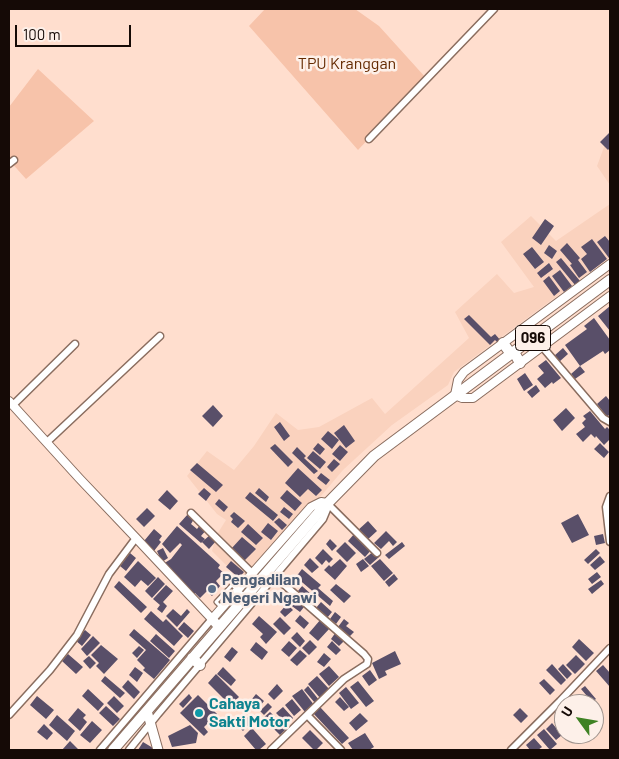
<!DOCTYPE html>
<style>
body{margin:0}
#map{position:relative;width:619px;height:759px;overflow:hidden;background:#ffdece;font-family:Barlow,sans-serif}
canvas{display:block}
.frame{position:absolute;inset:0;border:10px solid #150a06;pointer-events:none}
.north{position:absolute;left:554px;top:694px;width:50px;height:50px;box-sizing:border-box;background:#fdf0e9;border:1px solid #a0948e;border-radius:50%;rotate:302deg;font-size:14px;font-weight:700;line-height:20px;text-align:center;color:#150a06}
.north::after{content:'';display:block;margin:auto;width:18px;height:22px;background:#3f8224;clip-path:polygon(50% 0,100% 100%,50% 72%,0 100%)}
.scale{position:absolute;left:15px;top:25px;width:116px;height:22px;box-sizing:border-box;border:2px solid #150a06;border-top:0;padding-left:6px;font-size:15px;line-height:18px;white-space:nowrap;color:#150a06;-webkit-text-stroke:4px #fdf0e9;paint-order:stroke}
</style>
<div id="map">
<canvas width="619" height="759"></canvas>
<div class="frame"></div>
<div class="north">U</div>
<div class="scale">100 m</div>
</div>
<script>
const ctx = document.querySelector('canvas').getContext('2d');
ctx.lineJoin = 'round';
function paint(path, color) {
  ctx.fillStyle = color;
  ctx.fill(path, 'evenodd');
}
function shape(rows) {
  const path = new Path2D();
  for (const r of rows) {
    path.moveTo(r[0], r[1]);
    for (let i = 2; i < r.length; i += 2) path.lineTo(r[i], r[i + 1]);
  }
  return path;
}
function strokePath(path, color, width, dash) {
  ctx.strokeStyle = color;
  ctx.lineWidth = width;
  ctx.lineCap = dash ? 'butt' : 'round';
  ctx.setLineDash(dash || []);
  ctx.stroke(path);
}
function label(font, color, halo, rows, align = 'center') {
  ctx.font = font + ' Barlow,sans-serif';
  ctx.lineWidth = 5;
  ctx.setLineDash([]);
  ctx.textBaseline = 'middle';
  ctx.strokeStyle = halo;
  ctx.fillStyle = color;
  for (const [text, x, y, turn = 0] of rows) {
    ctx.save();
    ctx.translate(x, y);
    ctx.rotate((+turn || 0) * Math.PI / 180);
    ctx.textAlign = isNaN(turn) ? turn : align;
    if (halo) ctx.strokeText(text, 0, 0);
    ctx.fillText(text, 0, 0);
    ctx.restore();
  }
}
const built = shape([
 [610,131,610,185,597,166],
 [610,204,610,257,454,372,448,385,392,425,343,470,321,496,311,502,241,580,212,551,216,536,226,520,217,514,187,476,207,451,234,470,254,446,276,413,298,430,319,427,372,398,385,414,469,338,455,312,497,274,514,293,534,287,501,242,531,216,556,241]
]);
const green = shape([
 [265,9,355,9,379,26,426,78,358,150,249,26],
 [38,69,94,121,26,179,9,160,9,107]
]);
const building = shape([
 [610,132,610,148,608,150,600,142],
 [545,219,554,226,541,245,532,238],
 [605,236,610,242,610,257,609,258,597,242],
 [592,239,607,259,590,272,581,259,587,254,581,247],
 [567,243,580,258,578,260,587,272,579,278,570,265,572,264,560,250],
 [549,245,557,251,552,259,544,253],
 [532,247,544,262,535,269,523,254],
 [561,258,580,281,575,285,556,262],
 [549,263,553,269,541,278,537,273],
 [560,270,572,286,564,292,552,276],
 [549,276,560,291,554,296,543,281],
 [610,306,610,331,598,316],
 [469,315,491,337,495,334,501,341,498,343,495,340,490,345,464,319],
 [594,318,610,340,610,350,605,354,603,351,580,366,565,345,587,329,584,326],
 [563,348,568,354,559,362,554,356],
 [546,360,561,378,553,384,552,382,545,388,537,379,544,373,538,366],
 [580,366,585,372,575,379,571,374],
 [525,373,533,385,524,391,517,379],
 [536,385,540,391,532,398,527,392],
 [606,396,610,401,610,414,607,417,597,404],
 [213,405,223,416,213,427,202,416],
 [566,408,575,418,562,431,553,420],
 [590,411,605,429,607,427,610,430,610,439,604,445,596,436,595,438,591,434,583,442,576,434,585,427,582,423,586,419,583,416],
 [280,422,290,436,284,441,274,427],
 [344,425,355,441,346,448,334,433],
 [328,431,339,440,332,449,321,439],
 [318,443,325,449,320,455,313,449],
 [600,443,609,452,604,458,594,449],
 [275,444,293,462,288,467,270,448],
 [340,445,348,452,340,461,332,454],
 [297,447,306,456,304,458,318,471,314,474,292,453],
 [313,451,326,462,320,469,307,458],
 [334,459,340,464,332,472,327,467],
 [197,463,223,485,216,492,190,470],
 [298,468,322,490,316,496,308,489,300,497,285,483],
 [321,473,330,480,326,485,317,478],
 [204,488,211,494,206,501,198,494],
 [259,488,269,497,266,502,255,493],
 [167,490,178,501,170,510,158,500],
 [287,490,302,503,295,511,280,498],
 [250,492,278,515,273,521,245,498],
 [219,499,228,507,224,512,215,504],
 [284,507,293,514,289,519,280,512],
 [147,508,155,516,144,527,136,519],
 [234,512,245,521,238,528,231,522,233,519,230,516],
 [188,514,194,519,191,524,197,529,201,524,207,529,201,536,205,539,201,543,179,524],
 [578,514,589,535,572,543,561,523],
 [279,518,287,525,282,530,274,522],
 [368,521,377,531,366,541,357,531],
 [268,523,278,531,271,540,261,532],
 [248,524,263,538,256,545,241,532],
 [177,526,220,565,218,568,224,573,216,581,220,586,212,596,207,591,200,598,195,593,191,597,163,564,171,559,182,545,180,543,170,553,162,544],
 [154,529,162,536,159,540,161,542,154,551,144,541],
 [386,531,397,542,393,546,389,541,381,549,374,543],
 [355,533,372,549,365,557,348,541],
 [603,534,605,543,596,545,594,536],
 [210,535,216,541,209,549,202,542],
 [242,537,256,549,244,561,231,549],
 [330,539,337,546,332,551,326,544],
 [345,542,356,553,347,562,336,551],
 [402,542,405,546,389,559,385,555],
 [163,548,168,558,162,562,157,551],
 [323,549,333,559,329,563,326,560,322,565,315,558],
 [596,549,600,553,588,564,584,560],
 [374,551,379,557,370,565,364,559],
 [130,553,136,558,126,571,120,566],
 [600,556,605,562,595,570,590,565],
 [310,558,319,567,312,573,304,565],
 [340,559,347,566,335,580,324,570,329,565,331,567],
 [363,559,369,566,361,572,356,564],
 [380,559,393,573,384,581,371,566],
 [138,561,156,578,148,586,141,580,135,587,124,577],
 [231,561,244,572,239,578,226,567],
 [302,569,321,585,318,588,333,601,330,606,296,577],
 [597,572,601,577,592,584,588,579],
 [394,574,398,579,389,587,385,582],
 [158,577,165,584,152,598,145,591],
 [601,580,604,584,592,594,588,589],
 [119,581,147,607,141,613,114,587],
 [336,584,351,596,344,603,330,590],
 [166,585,173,591,163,602,167,606,162,613,157,609,160,605,153,599],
 [302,586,312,595,308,600,298,591],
 [289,595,304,607,300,612,285,601],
 [321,602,332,612,327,618,316,608],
 [287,604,293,610,285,617,280,612],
 [173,609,181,616,187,609,190,612,177,627,166,616],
 [151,611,163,622,166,619,183,636,174,646,144,619],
 [335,612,341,617,336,624,330,619],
 [300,615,309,623,304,629,295,621],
 [259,616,277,632,266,644,260,637,263,634,252,624],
 [280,617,291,628,284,635,273,624],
 [321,619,330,628,318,641,309,633],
 [344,619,349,623,346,626,354,632,349,637,338,627],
 [184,622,194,631,188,638,178,629],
 [134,629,170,660,154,679,143,670,145,668,137,660,146,650,129,635],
 [85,630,91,635,82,646,75,640],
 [297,632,305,641,300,647,291,638],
 [336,632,345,640,339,646,331,639],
 [156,634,175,651,169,658,150,641],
 [93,636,100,643,87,656,81,649],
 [579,639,594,653,586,661,572,647],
 [310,640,317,647,309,655,302,648],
 [289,641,297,648,289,657,281,650],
 [332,641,341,650,336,655,327,647],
 [256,642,268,652,262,660,250,650],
 [101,645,118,659,104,674,96,666,99,663,91,655],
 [139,646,144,650,137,658,132,653],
 [232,647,238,652,230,662,224,657],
 [300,650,307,656,297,666,290,660],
 [395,651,401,664,385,671,387,675,379,679,372,663],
 [324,653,331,659,324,667,317,662],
 [68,654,83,667,76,674,62,661],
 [576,655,585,664,575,674,566,665],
 [89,656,96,663,90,669,83,661],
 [552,664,566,680,561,685,546,670],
 [563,664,572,674,567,679,558,669],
 [603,665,610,673,610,687,596,671],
 [329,666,339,677,329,686,319,674],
 [135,667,143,673,137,682,129,675],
 [223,667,236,680,231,686,217,674],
 [370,670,377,680,369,686,362,676],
 [216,674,239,697,230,705,208,683],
 [105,676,125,693,120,698,101,681],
 [317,676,330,690,320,698,308,684],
 [544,679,555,690,550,695,539,683],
 [128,680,140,692,134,699,122,687],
 [358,681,374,701,366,707,350,687],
 [277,684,283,691,274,700,268,694],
 [308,686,319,700,315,703,304,690],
 [585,686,596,699,592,702,581,689],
 [346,687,359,703,351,709,339,693],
 [88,689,104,704,98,711,82,696],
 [302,689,314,705,305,712,292,696],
 [189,694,192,698,183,708,179,704],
 [256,694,264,701,256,711,248,704],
 [198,695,217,714,204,727,208,732,204,736,180,713],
 [37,696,54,710,46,719,30,705],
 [114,696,124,706,117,713,107,703],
 [340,697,349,707,344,711,335,702],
 [292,699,301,710,294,716,285,705],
 [268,703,272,707,264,715,260,711],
 [106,706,120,719,113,726,99,713],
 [283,707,293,718,287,724,276,713],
 [320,707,349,738,342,744,313,713],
 [78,708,86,715,83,718,87,722,80,731,68,720],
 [520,708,528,716,521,723,513,715],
 [270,712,287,728,280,735,269,724,267,726,261,720],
 [360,713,368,721,356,731,349,723],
 [564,713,564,733,554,722],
 [244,714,252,721,243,731,236,724],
 [57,715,75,731,67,741,49,725],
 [92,721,102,730,90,743,80,735],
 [552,723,562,735,556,740,546,729],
 [44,724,53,733,47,740,37,732],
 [190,725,198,733,196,743,172,747,168,736],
 [252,728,266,744,259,750,256,750,244,736],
 [544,729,557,744,550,750,537,735],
 [310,730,323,743,316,750,314,750,302,738],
 [365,733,374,747,369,750,353,750,348,743],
 [534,738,542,747,538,750,530,750,526,745],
 [70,741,79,750,62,750],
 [143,742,153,748,153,750,138,750]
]);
const service = shape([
 [222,608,216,602,232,585,245,596]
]);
const minor = shape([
 [369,139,494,9],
 [9,164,14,160],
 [534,337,603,418,610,422],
 [13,405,75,344],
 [47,442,160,336],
 [610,496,606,507,610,542],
 [328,504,377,553],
 [191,513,252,573],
 [9,715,50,670,77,635,109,574,136,538],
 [307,715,341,750],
 [100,750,212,619],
 [129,750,158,714,323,519,328,507,327,503],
 [271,750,344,679,367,664,368,659,364,654,273,575],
 [511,750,560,701,610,648]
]);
const tertiary = shape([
 [610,264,464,372,458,380,455,395,462,398,473,398,610,296],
 [9,401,79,478,136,538,212,619,311,507,321,502,327,503]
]);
const secondary = shape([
 [212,619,219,627],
 [147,711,158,750]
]);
const primary = shape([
 [503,343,511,354],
 [514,352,520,363],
 [192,658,200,665],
 [113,750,320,511,374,456,610,280]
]);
const markers = [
 [212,589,5,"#5c6f8a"],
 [199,713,5,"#0f9aa8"]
];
const shields = [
 [533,338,35]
];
const shieldNames = [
 ["096",533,338]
];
const parkNames = [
 ["TPU Kranggan",347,64]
];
const serviceNames = [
 ["Pengadilan",222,580],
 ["Negeri Ngawi",222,598]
];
const cultureNames = [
 ["Cahaya",209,704],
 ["Sakti Motor",209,722]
];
paint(built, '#fad2be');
paint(green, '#f7c3aa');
paint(building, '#594f69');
strokePath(service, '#8a6d5f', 5.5);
strokePath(minor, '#8a6d5f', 9);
strokePath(tertiary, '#8a6d5f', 10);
strokePath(secondary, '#8a6d5f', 11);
strokePath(primary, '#8a6d5f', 12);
strokePath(service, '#fff', 3);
strokePath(minor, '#fff', 6);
strokePath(tertiary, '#fff', 8);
strokePath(secondary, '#fff', 9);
strokePath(primary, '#fff', 10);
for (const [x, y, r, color] of markers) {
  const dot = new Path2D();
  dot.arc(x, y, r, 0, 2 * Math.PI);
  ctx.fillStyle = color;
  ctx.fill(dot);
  strokePath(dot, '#fdf0e9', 2);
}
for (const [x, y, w] of shields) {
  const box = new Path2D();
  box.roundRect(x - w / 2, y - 12.5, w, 25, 4);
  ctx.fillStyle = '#fdf0e9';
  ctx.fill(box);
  strokePath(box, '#150a06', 1);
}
label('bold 15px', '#150a06', null, shieldNames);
label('16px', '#652a01', '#fdf0e9', parkNames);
label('bold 16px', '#4e5e75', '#fdf0e9', serviceNames, 'left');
label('bold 16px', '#0d838f', '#fdf0e9', cultureNames, 'left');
</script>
